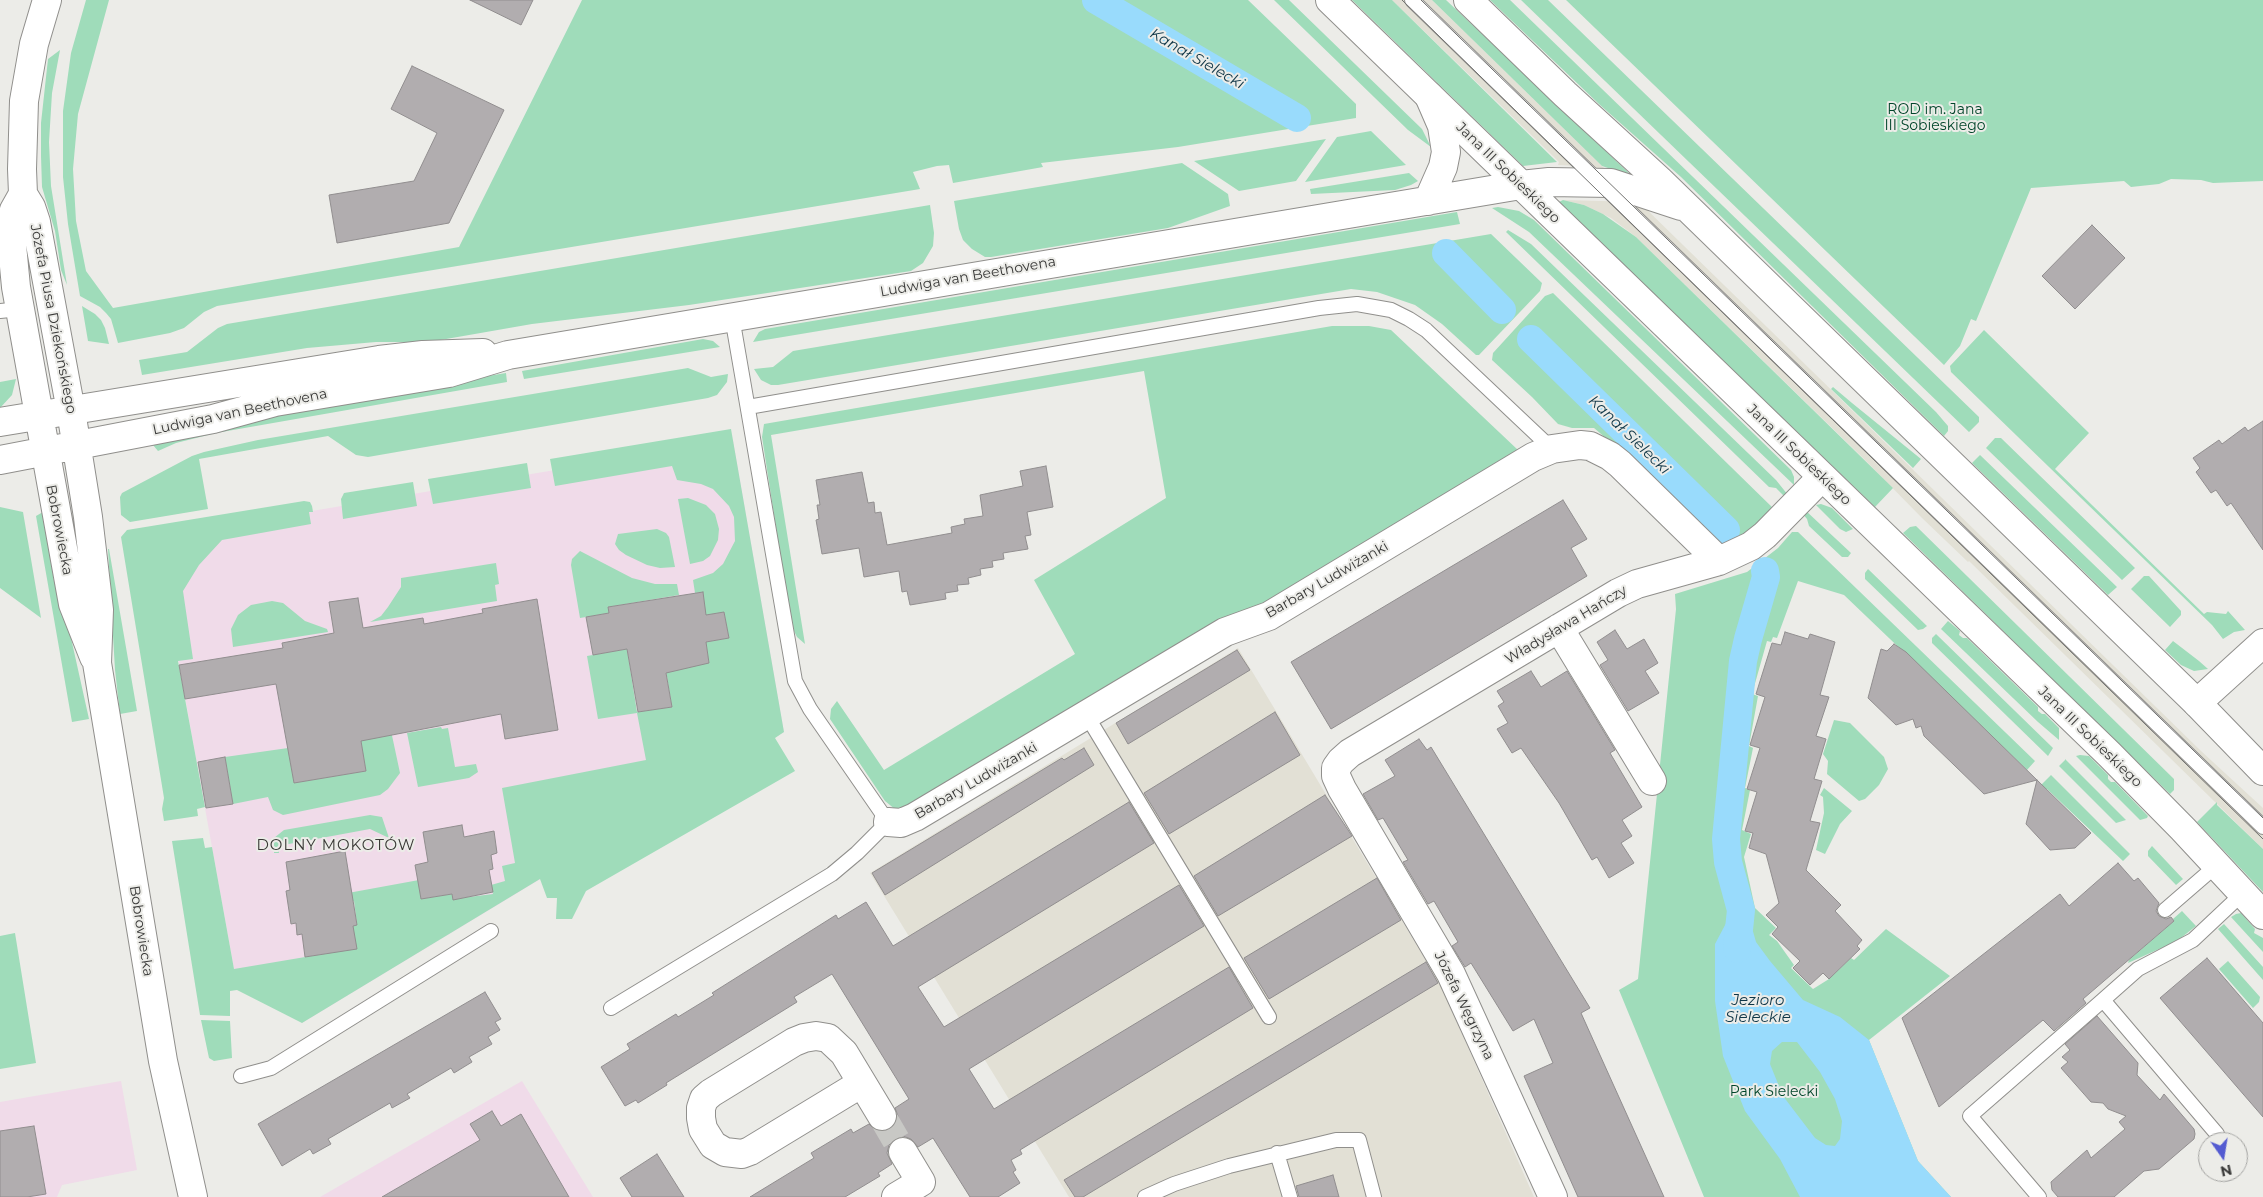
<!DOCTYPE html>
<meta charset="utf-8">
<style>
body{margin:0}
#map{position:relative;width:2263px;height:1197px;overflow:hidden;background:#ecece8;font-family:Montserrat,sans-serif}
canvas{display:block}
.north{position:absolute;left:2198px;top:1132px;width:50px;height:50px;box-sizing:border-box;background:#ecece8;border:1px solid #a4a4a2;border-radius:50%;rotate:167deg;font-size:14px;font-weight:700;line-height:20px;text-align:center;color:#393938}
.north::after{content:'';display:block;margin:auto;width:18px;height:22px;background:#545bd1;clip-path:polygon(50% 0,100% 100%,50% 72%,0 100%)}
</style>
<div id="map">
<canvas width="2263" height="1197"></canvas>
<div class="north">N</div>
</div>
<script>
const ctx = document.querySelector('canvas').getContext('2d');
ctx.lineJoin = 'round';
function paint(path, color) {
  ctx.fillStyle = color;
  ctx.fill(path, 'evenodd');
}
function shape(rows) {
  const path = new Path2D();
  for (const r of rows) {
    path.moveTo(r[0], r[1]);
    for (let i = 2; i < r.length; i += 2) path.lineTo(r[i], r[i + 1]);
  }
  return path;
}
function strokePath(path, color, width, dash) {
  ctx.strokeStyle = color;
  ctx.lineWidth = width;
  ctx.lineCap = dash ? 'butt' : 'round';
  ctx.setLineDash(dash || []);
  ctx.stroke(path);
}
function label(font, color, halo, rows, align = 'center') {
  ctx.font = font + ' Montserrat,sans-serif';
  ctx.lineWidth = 4;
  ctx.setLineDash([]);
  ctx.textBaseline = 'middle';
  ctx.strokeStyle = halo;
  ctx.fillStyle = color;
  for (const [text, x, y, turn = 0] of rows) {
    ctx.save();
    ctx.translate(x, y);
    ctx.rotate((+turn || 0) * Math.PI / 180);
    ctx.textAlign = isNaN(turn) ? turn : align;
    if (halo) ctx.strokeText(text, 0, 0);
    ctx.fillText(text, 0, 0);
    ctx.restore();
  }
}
const commercial = shape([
 [733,440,784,732,302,1023,234,969,166,592,217,527],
 [121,1081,137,1170,62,1185,57,1197,0,1197,0,1102],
 [522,1081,593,1197,320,1197]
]);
const built = shape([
 [1392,0,1432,0,1606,170,1580,166,1558,165,1559,162],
 [1563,200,1639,202,2201,751,2263,808,2263,849,1969,561,1968,562,1922,518,1864,459,1636,237,1611,218,1584,205],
 [1238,648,1440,984,1534,1197,1069,1197,870,873]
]);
const green = shape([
 [86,0,109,0,78,114,73,169,76,221,86,271,113,308,459,247,582,0,1248,0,1356,104,1356,118,1178,147,1041,163,1043,167,953,183,949,165,937,166,913,172,920,189,217,306,204,312,184,328,170,333,118,343,111,319,106,313,100,307,80,296,68,224,63,177,63,111,71,53],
 [1274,0,1289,0,1422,129,1431,147,1408,130],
 [1352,0,1392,0,1557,162,1523,166],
 [1432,0,1446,0,1632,176,1602,166],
 [1490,0,1510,0,1936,412,1948,426,1948,431,1944,436,1681,177,1600,105],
 [1521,0,1548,0,1979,417,1979,422,1969,432],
 [1566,0,2263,0,2263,181,2213,183,2201,180,2171,179,2159,184,2131,187,2124,181,2031,188,1976,321,1971,319,1960,346,1944,365],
 [60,50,52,93,49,142,51,186,67,285,61,270,55,231,42,187,41,156,41,123,48,59],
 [1371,131,1406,165,1305,182,1337,137],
 [1326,139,1296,181,1239,191,1194,161],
 [1182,163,1228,194,1230,206,1168,228,991,257,985,257,972,249,963,240,959,229,954,201],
 [1409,173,1418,181,1411,185,1395,190,1311,194,1310,189],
 [1563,200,1584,205,1603,214,1636,237,1893,488,1875,507,1559,202],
 [930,205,934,233,933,246,923,263,911,271,689,305,532,324,429,342,376,342,307,348,142,375,139,360,187,352,218,328,227,324],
 [1498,207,1519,211,1534,220,1791,470,1794,477,1794,485,1529,232,1492,208],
 [1457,212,1460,224,753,342,759,332,765,329],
 [1508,230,1531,244,1776,480,1788,495,1786,498,1776,488,1769,487,1506,232],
 [1491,234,1542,283,1540,291,1479,355,1476,355,1442,324,1415,305,1377,292,1351,289,778,385,771,385,761,380,754,369,773,367,793,351],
 [1553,293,1775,510,1754,532,1720,546,1627,456,1594,428,1572,428,1558,424,1532,397,1492,360,1493,353,1545,296],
 [82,306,95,314,101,320,105,328,109,344,88,341],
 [1332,326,1369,326,1391,330,1518,450,1273,603,1232,615,1195,633,917,806,896,810,885,801,830,719,831,709,837,701,884,770,1075,654,1034,580,1166,498,1144,371,771,435,805,644,797,637,791,625,762,437,764,424],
 [1984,330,2089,433,2055,469,2204,614,2207,612,2226,614,2228,611,2245,630,2234,632,2223,639,2212,625,1951,372,1950,366],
 [703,339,713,341,720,347,524,379,522,371],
 [688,368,711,377,728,374,727,382,717,395,708,398,368,457,356,455,328,436,199,459,208,509,130,522,121,515,120,497,122,493,192,456,204,452,258,440],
 [506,373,507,382,216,433,176,443,158,451,153,445,302,407],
 [16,379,12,395,0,408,0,382],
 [1833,387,1852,403,1921,459,1913,468,1831,389],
 [731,429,784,732,775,738,795,771,586,891,572,919,556,919,557,898,547,898,540,879,302,1023,237,990,230,991,230,1016,200,1015,172,841,203,838,205,848,212,847,234,969,329,953,353,926,357,925,354,901,350,901,348,893,419,880,421,899,452,894,453,899,493,894,491,885,505,881,502,866,515,863,502,788,646,760,637,713,598,719,587,656,627,649,637,712,672,707,665,664,691,665,709,663,706,642,729,638,724,612,701,616,703,592,695,593,693,580,713,573,723,564,735,541,734,517,729,506,713,489,701,484,677,480,672,466,555,486,550,459],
 [1995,438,2001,438,2135,568,2122,580,1986,448],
 [1980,455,2117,587,2108,595,1972,463],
 [527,463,531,488,433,504,428,479],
 [413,482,417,506,343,519,341,499,344,493],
 [688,498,706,505,715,514,719,529,718,540,710,556,703,561,690,564,678,499],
 [304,501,310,502,312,506,313,512,309,512,311,524,222,540,199,565,183,591,193,659,178,661,205,807,197,809,198,816,164,821,162,809,164,798,121,537,127,530],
 [1821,504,1832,508,1853,529,1846,532,1840,529,1816,505],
 [0,507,23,512,41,618,0,588],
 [1805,510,1851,553,1848,557,1842,557,1809,526,1807,519,1802,513],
 [43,512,54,581,71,638,89,719,72,722,36,516],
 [1916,526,2174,779,2174,790,2170,794,1903,533,1910,527],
 [657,529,666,533,669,537,675,567,660,568,647,565,626,555,619,550,615,544,618,534],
 [1792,532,1798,532,2035,761,2027,770,1844,595,1798,581,1777,638,1773,637,1771,642,1767,641,1752,694,1758,696,1749,746,1753,748,1745,788,1750,790,1742,830,1751,834,1744,857,1755,908,1776,928,1769,935,1777,941,1794,965,1791,968,1813,989,1829,979,1851,958,1854,960,1886,929,1950,976,1869,1040,1918,1161,1951,1197,1704,1197,1619,990,1638,979,1676,609,1675,594,1747,572,1778,548],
 [108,549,109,549,137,711,120,714,115,670],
 [580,551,632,578,655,584,677,584,679,595,608,607,609,613,580,618,571,565,572,559],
 [496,563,499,584,495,585,497,601,370,622,381,616,388,607,401,587,401,578],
 [1868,569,1927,626,1923,629,1918,630,1865,579,1865,573],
 [2144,576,2149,576,2181,611,2181,615,2170,627,2131,589],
 [272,601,283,603,305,621,327,629,328,632,233,647,231,629,238,615,251,605],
 [1948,621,1960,631,1959,635,1963,638,1967,638,2038,707,2038,711,2042,714,2045,714,2059,728,2059,740,2038,722,1941,629],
 [1936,634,2053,748,2048,756,1932,643,1932,638],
 [2173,641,2199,661,2208,669,2194,671,2181,665,2165,650],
 [387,712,400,773,388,789,380,795,283,815,273,810,268,797,233,804,225,757,288,748,294,783,366,771,357,718],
 [1834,720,1850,723,1884,757,1888,769,1879,785,1865,799,1859,801,1827,774,1828,761,1823,754],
 [441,727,442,729,448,728,455,767,476,764,478,772,469,778,418,787,407,733],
 [2080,755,2089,756,2108,775,2108,779,2111,782,2115,782,2148,816,2147,818,2140,820,2076,756],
 [2066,759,2066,760,2126,820,2116,823,2059,766],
 [2051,775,2130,854,2123,861,2047,789,2044,792,2038,788],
 [1824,788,1852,811,1840,824,1825,854,1816,850,1824,813,1823,797,1820,795],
 [2217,802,2217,805,2263,849,2263,892,2197,822],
 [370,815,382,817,389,838,370,829,278,846,279,853,274,853,274,838,284,830],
 [2152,846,2183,879,2176,885,2148,856,2148,851],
 [2182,911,2196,926,2177,941,2128,963,2129,960,2174,921,2173,919],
 [2236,914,2241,913,2255,929,2254,933,2263,938,2263,952,2231,917],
 [2224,924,2263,967,2263,980,2218,929],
 [15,933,36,1063,0,1069,0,936],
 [2228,961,2260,997,2259,1002,2253,1008,2219,969],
 [201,1020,230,1021,232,1058,214,1061,209,1058]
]);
const water = shape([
 [1733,910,1747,910,1756,942,1770,961,1803,1000,1840,1017,1869,1040,1918,1161,1951,1197,1800,1197,1780,1159,1745,1111,1723,1056,1715,1001,1715,944],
 [1782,1042,1797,1042,1820,1072,1835,1099,1842,1121,1840,1139,1835,1146,1826,1145,1815,1138,1783,1096,1770,1064,1772,1051]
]);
const canal = shape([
 [1096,0,1297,118],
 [1446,253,1502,310],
 [1531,339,1726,530],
 [1737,949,1741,910,1728,862,1726,839,1743,661,1748,639,1766,577,1765,571]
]);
const building = shape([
 [470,0,533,0,521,25,470,0],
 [412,66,504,110,449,223,337,243,329,195,414,181,437,133,391,109,412,66],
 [2092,225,2125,258,2075,309,2042,276,2092,225],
 [2263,421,2263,550,2231,503,2227,506,2216,490,2211,493,2196,472,2200,468,2193,458,2219,440,2222,444,2245,427,2248,431,2263,421],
 [1046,466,1053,507,1027,512,1031,535,1025,536,1028,549,1003,553,1004,559,992,561,993,567,980,569,981,575,968,578,969,584,957,585,958,591,945,593,946,599,910,605,907,591,902,592,899,571,864,577,859,548,822,554,816,520,819,519,817,505,820,505,816,480,862,472,868,503,874,502,875,513,881,512,887,545,952,533,951,527,965,524,964,519,983,516,980,495,1023,486,1020,471,1046,466],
 [1563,500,1587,539,1571,548,1587,576,1331,729,1291,662,1563,500],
 [703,592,706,615,724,612,729,638,706,642,709,663,666,673,672,707,638,712,627,649,593,655,586,617,609,613,608,607,703,592],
 [358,598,363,628,423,618,424,624,483,613,482,609,537,599,558,730,505,739,501,714,361,741,366,771,294,783,276,684,185,699,179,665,283,648,282,643,334,633,329,602,358,598],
 [1615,630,1627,649,1644,639,1658,663,1645,671,1659,693,1628,711,1600,665,1608,660,1597,642,1615,630],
 [1785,632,1808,639,1810,634,1835,642,1820,695,1829,697,1816,736,1826,739,1814,779,1822,781,1810,821,1820,823,1806,870,1841,905,1835,911,1862,940,1857,946,1860,949,1829,979,1823,973,1810,985,1793,968,1800,961,1772,934,1778,927,1766,915,1779,903,1766,854,1749,848,1753,833,1745,831,1757,792,1747,789,1760,748,1750,745,1765,697,1756,694,1772,643,1781,645,1785,632],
 [1894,644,1906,652,2037,780,1984,794,1924,736,1921,726,1916,728,1913,719,1896,725,1868,698,1881,649,1887,651,1894,644],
 [1237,650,1250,670,1128,744,1116,723,1237,650],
 [1531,671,1541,687,1567,671,1615,750,1610,753,1642,807,1622,820,1632,836,1621,843,1634,863,1609,878,1597,857,1592,860,1559,803,1521,748,1512,753,1497,729,1508,723,1498,706,1504,702,1497,691,1531,671],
 [1275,712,1300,755,1169,834,1144,793,1275,712],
 [1419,739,1427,750,1431,747,1590,1008,1581,1013,1664,1197,1578,1197,1524,1076,1553,1063,1534,1019,1513,1031,1471,963,1465,967,1452,946,1458,942,1434,901,1428,904,1403,862,1408,860,1383,818,1378,820,1363,794,1395,776,1385,760,1419,739],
 [1084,748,1094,765,885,895,872,873,1062,758,1064,760,1084,748],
 [225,757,233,804,206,808,198,762,225,757],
 [2037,780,2091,833,2075,848,2050,850,2026,824,2037,780],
 [1325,795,1352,836,1218,916,1194,876,1325,795],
 [1129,802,1154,843,918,987,944,1027,1179,885,1204,926,969,1069,994,1109,1229,967,1253,1008,1020,1150,1022,1154,1011,1160,1016,1170,1013,1172,1020,1183,998,1197,970,1197,933,1138,918,1147,911,1139,903,1136,895,1139,889,1145,887,1153,892,1164,878,1173,880,1176,845,1197,750,1197,814,1158,811,1153,851,1129,853,1133,869,1124,874,1129,882,1132,890,1129,896,1123,898,1116,895,1108,909,1099,832,974,794,997,797,1002,666,1083,667,1085,638,1103,636,1100,625,1106,601,1067,630,1049,627,1044,676,1014,678,1017,714,995,712,993,836,915,838,919,866,902,893,946,1129,802],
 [462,825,464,837,494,831,497,853,491,855,493,869,489,870,493,892,453,900,452,894,421,899,415,865,428,862,423,832,462,825],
 [345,851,357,925,353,926,357,949,305,957,302,934,297,935,296,923,291,924,286,891,290,890,286,862,345,851],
 [2118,863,2134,881,2138,878,2159,903,2156,911,2159,916,2166,919,2171,917,2174,921,2083,999,2086,1003,2054,1031,2043,1020,1939,1107,1902,1018,2060,894,2069,906,2118,863],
 [1377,878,1401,920,1269,999,1244,958,1377,878],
 [2207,958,2263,1023,2263,1117,2160,998,2207,958],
 [1426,962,1438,983,1083,1197,1075,1197,1064,1180,1426,962],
 [485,992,501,1019,495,1022,500,1030,488,1037,492,1044,469,1057,472,1062,454,1073,451,1068,407,1094,410,1098,392,1108,390,1103,328,1139,331,1144,313,1154,310,1149,282,1166,258,1124,485,992],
 [2097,1016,2138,1063,2137,1075,2160,1100,2164,1094,2194,1129,2195,1134,2194,1139,2159,1169,2144,1171,2114,1197,2058,1197,2052,1190,2051,1182,2087,1150,2091,1158,2125,1129,2119,1122,2126,1116,2108,1109,2103,1103,2091,1102,2061,1068,2068,1062,2062,1057,2070,1050,2065,1044,2097,1016],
 [492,1111,501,1126,521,1114,569,1197,382,1197,480,1140,470,1124,492,1111],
 [34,1126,46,1194,27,1197,0,1197,0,1131,34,1126],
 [657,1154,684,1197,632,1197,620,1178,657,1154],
 [1333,1175,1339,1197,1299,1197,1296,1186,1333,1175]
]);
const streetTunnel = shape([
 [882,1116,903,1152]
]);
const lane = shape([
 [1412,0,2263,827],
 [0,311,20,309],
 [748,407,1319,308,1357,304,1391,310,1409,319,1426,330,1552,449],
 [1087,716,1269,1017],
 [2165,910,2217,865],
 [2103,1000,2138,969,2193,940,2243,893],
 [611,1008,832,874,857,853,888,822,810,709,795,681,732,317],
 [241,1076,271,1068,491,931],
 [1277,1153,1290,1197],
 [1145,1197,1174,1184,1229,1166,1336,1140,1359,1140,1374,1197],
 [2039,1197,1970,1116,2103,1000,2217,1134]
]);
const street = shape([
 [47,0,34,44,24,101,22,169,23,194,31,207,36,222,71,411,88,517,99,610,97,663,163,1061,193,1197],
 [23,194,14,210,10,224,16,287,73,604,94,657],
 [1428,201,1443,167,1446,152,1442,126,1429,96],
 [0,422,379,360,423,355,483,353],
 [0,460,213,419,275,402,449,373,508,355,1521,185],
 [1559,628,1652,781],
 [2197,703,2263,643],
 [888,822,901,823,915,817,1225,632,1269,616,1533,457,1552,449,1580,445,1590,446,1610,456,1620,464,1719,561],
 [862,1083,750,1151,742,1154,725,1152,713,1145,703,1129,701,1118,701,1108,704,1099,711,1093,794,1042,804,1038,816,1036,828,1038,844,1053,882,1116],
 [896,1197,921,1182,903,1152],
 [1553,1197,1451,974,1342,789,1336,776,1336,768,1341,761,1350,753,1618,593,1637,584,1719,561,1751,546,1765,535,1822,477]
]);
const secondary = shape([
 [1330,0,2109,754,2183,829,2263,915],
 [1468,0,1565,94,1659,180,2197,703,2263,771],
 [1521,185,1549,182,1611,183,1681,206]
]);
const tram = shape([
 [1402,0,2263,839],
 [1421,0,2263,818]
]);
const parkNames = [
 ["ROD im. Jana",1935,110],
 ["III Sobieskiego",1935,126],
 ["Park Sielecki",1774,1092]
];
const streetNames = [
 ["Jana III Sobieskiego",1508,173,44],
 ["Ludwiga van Beethovena",968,277,-10],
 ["Józefa Piusa Dziekońskiego",53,319,79],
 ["Ludwiga van Beethovena",240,412,-12],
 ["Jana III Sobieskiego",1799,455,44],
 ["Bobrowiecka",59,530,79],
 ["Barbary Ludwiżanki",1327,580,-30],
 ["Władysława Hańczy",1566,625,-31],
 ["Jana III Sobieskiego",2090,737,44],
 ["Barbary Ludwiżanki",976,781,-30],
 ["Bobrowiecka",141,931,81],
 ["Józefa Węgrzyna",1464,1006,64]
];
const waterNames = [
 ["Kanał Sielecki",1197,59,30],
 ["Kanał Sielecki",1629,435,44],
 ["Jezioro",1758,1001],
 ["Sieleckie",1758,1018]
];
const neighbourhoodNames = [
 ["DOLNY MOKOTÓW",336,846]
];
paint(commercial, '#f0dbe9');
paint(built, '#e2e0d5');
paint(green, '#9fdcba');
paint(water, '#99dbfc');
strokePath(canal, '#99dbfc', 28);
paint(building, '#b1adaf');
strokePath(building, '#918e8f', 1);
strokePath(streetTunnel, '#c8c8c5', 28, [28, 14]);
strokePath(lane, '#908f8c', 16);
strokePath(street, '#908f8c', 30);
strokePath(secondary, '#908f8c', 30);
strokePath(lane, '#fff', 14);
strokePath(street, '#fff', 28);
strokePath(secondary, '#fff', 28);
strokePath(tram, '#727270', 1);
label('14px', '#00452a', '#ecece8', parkNames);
label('14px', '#393938', '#ecece8', streetNames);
label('italic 15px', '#0f3647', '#ecece8', waterNames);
ctx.letterSpacing = '1px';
label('15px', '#393835', '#ecece8', neighbourhoodNames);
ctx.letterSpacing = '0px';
</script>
